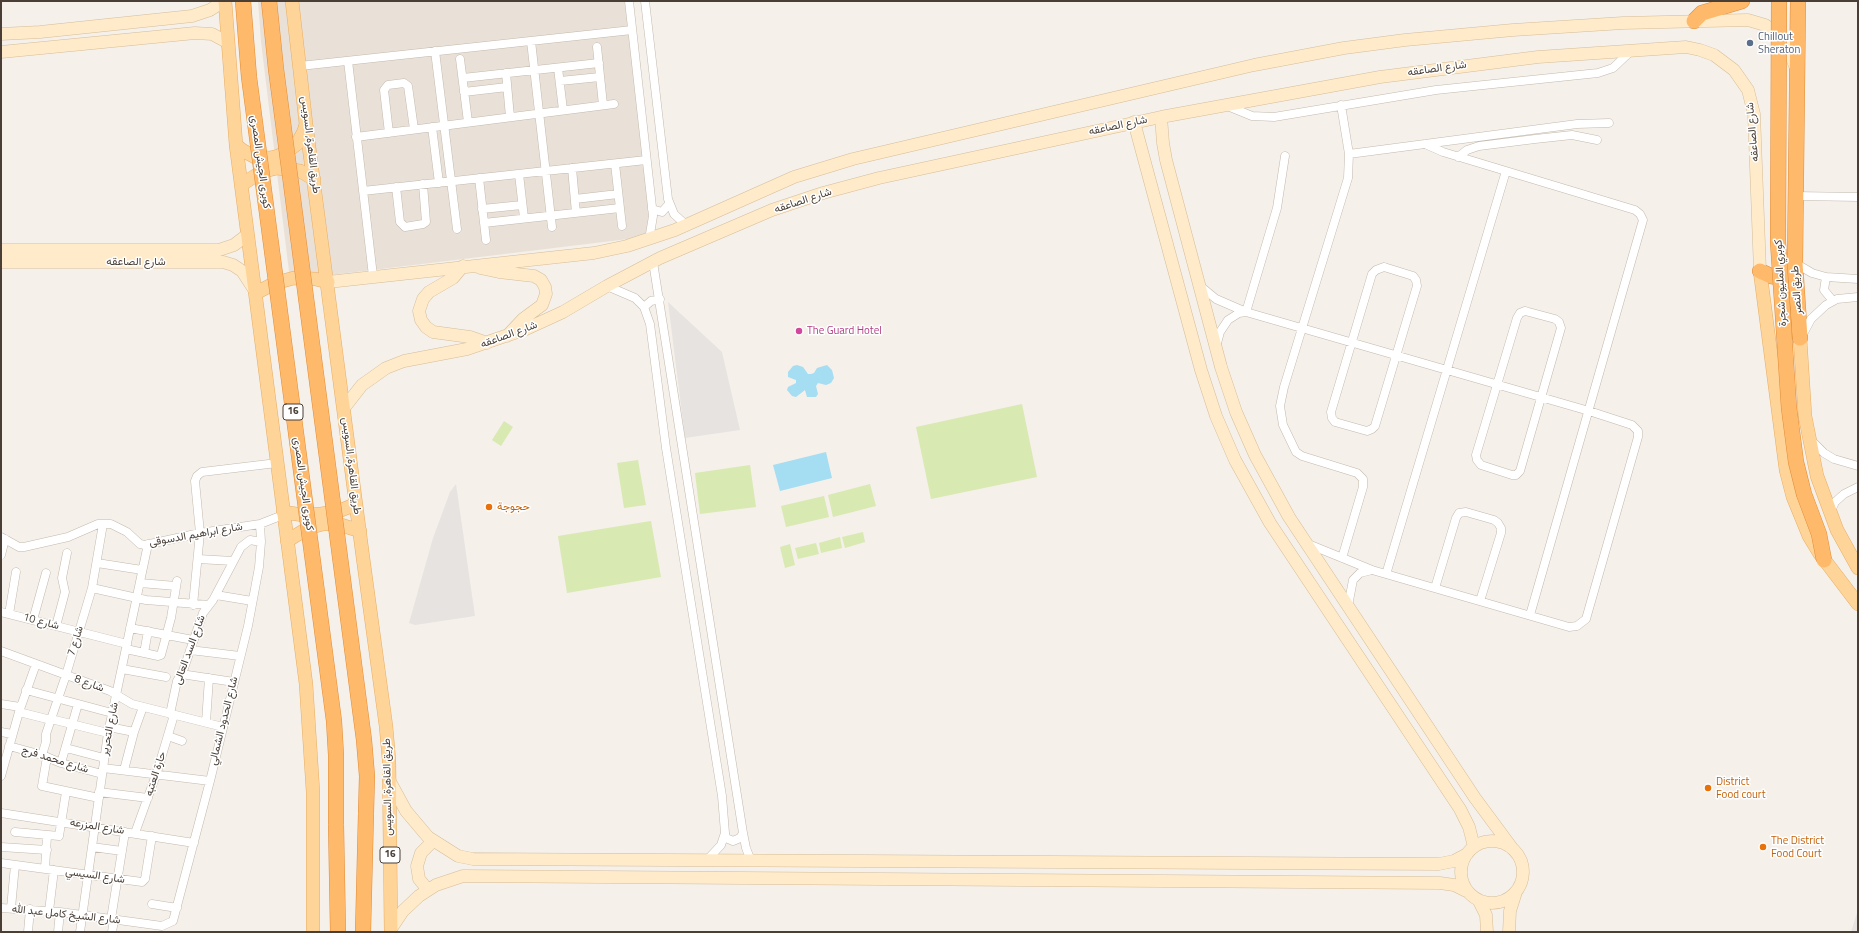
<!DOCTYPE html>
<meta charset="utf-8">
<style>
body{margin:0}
#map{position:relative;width:1859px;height:933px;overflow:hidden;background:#f5f0e9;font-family:"Titillium Web",sans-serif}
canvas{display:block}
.frame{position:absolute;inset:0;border:2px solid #493f37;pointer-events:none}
</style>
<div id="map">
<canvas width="1859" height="933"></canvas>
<div class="frame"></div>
</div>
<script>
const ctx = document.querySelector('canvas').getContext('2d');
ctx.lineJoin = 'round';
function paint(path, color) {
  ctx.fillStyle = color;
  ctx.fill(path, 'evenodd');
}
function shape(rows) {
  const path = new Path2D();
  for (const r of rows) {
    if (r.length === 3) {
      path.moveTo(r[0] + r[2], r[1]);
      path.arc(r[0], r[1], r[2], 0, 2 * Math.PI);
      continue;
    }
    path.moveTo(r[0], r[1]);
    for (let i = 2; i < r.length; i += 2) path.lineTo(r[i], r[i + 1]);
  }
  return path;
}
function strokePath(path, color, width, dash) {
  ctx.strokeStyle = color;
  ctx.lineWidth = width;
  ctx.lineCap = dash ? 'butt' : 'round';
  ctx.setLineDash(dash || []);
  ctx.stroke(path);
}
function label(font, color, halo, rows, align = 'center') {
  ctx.font = font + ' "Titillium Web",Vazirmatn,sans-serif';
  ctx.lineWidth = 3;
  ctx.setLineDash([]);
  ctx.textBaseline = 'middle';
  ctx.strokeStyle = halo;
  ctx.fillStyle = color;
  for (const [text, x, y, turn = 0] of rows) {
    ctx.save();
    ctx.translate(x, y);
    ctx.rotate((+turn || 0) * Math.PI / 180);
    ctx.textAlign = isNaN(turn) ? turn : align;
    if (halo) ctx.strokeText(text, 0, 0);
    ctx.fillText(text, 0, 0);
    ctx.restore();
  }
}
const residential = shape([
 [258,1,625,1,653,236,290,280,261,42]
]);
const green = shape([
 [1022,404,1037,477,931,499,916,427],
 [504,421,513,427,501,446,492,440],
 [638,460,646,505,624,508,617,463],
 [750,465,756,507,700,514,695,473],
 [870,484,876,506,833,517,828,495],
 [824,496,829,517,786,527,781,506],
 [651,521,661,577,567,593,558,536],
 [863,532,865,542,845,548,842,537],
 [840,537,842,548,821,553,819,543],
 [816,543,819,554,798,559,795,548],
 [790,544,795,565,785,568,780,547]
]);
const parking = shape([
 [668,302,722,352,740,430,685,438],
 [456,484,475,616,415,625,409,623,433,538,450,492],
 [1858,910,1858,932,1851,932]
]);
const water = shape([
 [797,365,803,367,808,374,811,374,814,373,817,368,827,365,832,370,834,378,831,383,826,385,818,383,816,386,818,394,816,397,807,397,805,390,796,397,792,396,787,390,788,387,796,383,796,380,788,377,788,372,793,366],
 [826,452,832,478,780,491,773,465]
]);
const street = shape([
 [629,1,653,216,649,240],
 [645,1,668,199,674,214,686,225],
 [531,41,552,227],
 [597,47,603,105],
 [435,51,457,229],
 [460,59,468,122],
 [348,61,373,276],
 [300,66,632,30],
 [558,68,563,110],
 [506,73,510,117],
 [463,78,599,63],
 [560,81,600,77],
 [464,92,507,87],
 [1225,105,1252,116,1274,117,1436,90,1598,73,1613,68,1631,51],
 [1341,105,1349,154,1348,178,1284,387,1280,406,1283,425,1296,452,1302,456,1357,473,1363,479,1363,487,1342,558],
 [432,127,439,183],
 [389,133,384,90,388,85,404,83,408,86,414,129],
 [356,137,614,104],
 [1425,144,1443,152,1635,210,1640,214,1643,220,1530,615],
 [1349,154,1577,124,1609,123],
 [1458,157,1467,150,1479,146,1535,139,1572,135,1597,140],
 [615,164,622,226],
 [572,168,576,213],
 [519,174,524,218],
 [479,178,486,240],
 [396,187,400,222,405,227,423,224,426,222,423,184],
 [363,191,646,160],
 [1796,196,1858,197],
 [575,199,618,194],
 [482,209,522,205],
 [652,209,662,212,669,204],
 [484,223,620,208],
 [653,262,743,833,746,848,751,861],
 [1795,263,1812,273,1826,277,1858,279],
 [1384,267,1413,276,1416,280,1417,286,1375,426,1372,429,1367,431,1335,422,1332,418,1331,412,1372,274,1376,270,1384,267],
 [1826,277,1824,290,1833,301],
 [1199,285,1216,299,1246,312,1589,411,1632,425,1638,431,1638,437,1586,619,1577,626,1569,627,1372,570,1308,544],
 [607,286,635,298,644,307,650,324,666,448,722,796,725,833,721,845,708,859],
 [644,307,651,301,660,299],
 [1525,311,1555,319,1559,322,1561,328,1520,471,1516,475,1512,475,1481,465,1477,460,1476,455,1517,318,1520,313,1525,311],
 [1246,312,1277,208,1285,156],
 [1803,334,1811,319,1826,305,1837,299,1858,297],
 [1216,347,1220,332,1228,320,1239,313,1246,312],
 [1811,440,1824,453,1834,459,1858,466],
 [1830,513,1835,502,1844,494,1858,487],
 [1,537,19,547,24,547,68,537,98,524,111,524,127,532,140,544,145,545,200,533,260,524,283,515],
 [1,555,5,539],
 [198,559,233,561],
 [97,563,142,570],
 [1387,571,1506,171],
 [140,583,176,586],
 [92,588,146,600,209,605],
 [1435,588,1456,518,1459,513,1466,512,1494,520,1498,523,1501,528,1501,533,1480,601],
 [216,595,252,601],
 [193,605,200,533,195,481,197,476,202,472,277,463],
 [1348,606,1353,580,1360,573,1372,570],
 [1,612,127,644],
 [9,614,16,572],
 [33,620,46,573],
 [56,626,65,592,62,578,67,553],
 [130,628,193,640],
 [126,649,158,656,161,655,171,618,177,581],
 [190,650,240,656],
 [1,651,110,691,132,704,223,727],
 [144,653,148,631],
 [122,669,166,677],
 [181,674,234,682],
 [26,690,112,713],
 [1,704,20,707],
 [19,712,51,720],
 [170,714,177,681,183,671,203,613,213,600,241,547,250,540,261,542],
 [51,719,108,733],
 [206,722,209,678],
 [109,727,134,732],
 [1,732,12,734],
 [168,736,182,741],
 [9,746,42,755,61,763,102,774],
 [66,748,104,758],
 [42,755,46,742,46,734,66,675,92,588,103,524],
 [47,757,42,786,99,798],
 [61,763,78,704],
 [103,768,210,781],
 [124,770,134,732,143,707],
 [1,776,19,712,36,664],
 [99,792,148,798],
 [1,813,194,843],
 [15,832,59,836,66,792],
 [135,833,157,772,174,715],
 [725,833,726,838,733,841,740,838,743,833],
 [1,847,47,850],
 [92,847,122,851],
 [1,863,142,882,145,879,152,836],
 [45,869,47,836],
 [152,904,177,908],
 [1,908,60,912,162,926,173,921,210,781,248,626,259,567,261,542,260,524],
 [11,908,15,865],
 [49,911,54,870],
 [111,919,125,832],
 [28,932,30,909],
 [58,932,60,912],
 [80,932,108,733,148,544],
 [112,932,114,920]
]);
const secondary = shape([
 [1,34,40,32,192,16,210,10,224,1],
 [1,52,195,33,212,34,227,42],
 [1161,117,1163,143,1166,160,1221,367,1236,412,1255,455,1289,517,1475,798,1512,848],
 [1134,122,1201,370,1216,416,1235,460,1270,523,1460,809,1469,827,1474,847],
 [1,250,219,250,234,245,247,235],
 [1,262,223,262,233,265,242,271,255,291],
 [463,266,453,278,429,292,423,299,419,311,421,320,426,327,433,332,470,337,487,343],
 [480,268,499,272,534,276,541,280,545,287,546,294,542,305,523,319,507,336],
 [328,282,594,253,627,246,675,230,794,177,853,159,1254,65,1344,48,1405,40,1513,30,1623,23,1748,20,1765,25,1780,35,1787,45,1795,66],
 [344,408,362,385,386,368,404,361,467,349,526,329,563,312,607,286,660,258,772,210,823,193,879,178,1161,117,1380,77,1538,57,1686,47,1700,50,1714,55,1734,70,1748,90,1754,114,1760,271],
 [389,780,406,811,428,837,458,856,473,859,1439,864,1454,861,1467,854],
 [1492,872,31],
 [428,890,419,879,417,866,421,853,433,841],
 [1479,901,1486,915,1487,932],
 [391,929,403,911,419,896,436,885,463,876,1440,883,1454,885,1466,891],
 [1509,932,1510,911,1516,892]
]);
const primary = shape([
 [225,1,236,145,306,684,313,792,313,932],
 [292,1,306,124,363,558,386,726,389,760,391,932],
 [236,145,242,150,255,157,270,158,278,156,285,153,297,144,304,131,306,124],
 [241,185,261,172,277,168,300,171,314,179],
 [1760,271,1786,470,1793,497,1809,536,1820,554,1858,604],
 [256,293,275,283,294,278,315,279,328,282],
 [1800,338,1805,416,1817,476,1837,530,1858,568],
 [283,512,303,515,321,514,339,511,356,504],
 [287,541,308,528,323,524,338,524,360,531]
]);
const highway = shape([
 [1798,1,1795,263,1800,338],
 [1694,21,1702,13,1742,1],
 [1760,271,1771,276,1777,277,1782,276,1791,269],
 [336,824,338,932],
 [363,932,366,813]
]);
const highwayBridge = shape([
 [243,1,249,77,334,721,336,755,336,824],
 [269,1,276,69,364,740,367,776,366,813],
 [1779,1,1778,242,1789,408,1796,462,1804,494,1819,534,1824,560]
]);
const markers = [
 [1750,43,4,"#5c6f8a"],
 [799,331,4,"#d1479c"],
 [489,507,4,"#e8710a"],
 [1708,788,4,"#e8710a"],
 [1763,847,4,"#e8710a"]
];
const shields = [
 [293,412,20],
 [390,855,20]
];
const shieldNames = [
 ["16",293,412],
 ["16",390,855]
];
const serviceNames = [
 ["Chillout",1758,37],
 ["Sheraton",1758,50]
];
const streetNames = [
 ["شارع الصاعقه",1437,69,-8],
 ["شارع الصاعقه",1118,126,-12],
 ["شارع الصاعقه",1753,132,-95],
 ["طريق القاهرة, السويس",310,145,83],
 ["كوبرى الجيش المصرى",260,162,82],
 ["شارع الصاعقه",803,201,-18],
 ["شارع الصاعقه",136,262],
 ["كوبري المليون شجرة",1781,283,-93],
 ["طريق النصر",1797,290,-94],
 ["شارع الصاعقه",509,335,-20],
 ["طريق القاهرة, السويس",351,466,83],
 ["كوبرى الجيش المصرى",303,484,82],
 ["شارع ابراهيم الدسوقى",196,535,-10],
 ["شارع 10",41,622,15],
 ["شارع 7",76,641,-73],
 ["شارع السد العالى",190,650,-70],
 ["شارع 8",89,684,20],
 ["شارع الحدود الشمالي",224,721,-76],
 ["شارع التحرير",110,729,-79],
 ["شارع محمد فرج",55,760,17],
 ["حارة العتبه",156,774,-72],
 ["طريق القاهرة, السويس",388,787,-91],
 ["شارع المزرعه",97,827,9],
 ["شارع السيسي",95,876,8],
 ["شارع الشيخ كامل عبد الله",66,915,6]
];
const hotelNames = [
 ["The Guard Hotel",807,331]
];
const foodNames = [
 ["حجوجة",497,507],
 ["District",1716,782],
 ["Food court",1716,795],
 ["The District",1771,841],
 ["Food Court",1771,854]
];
paint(residential, '#e9e1d7');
paint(green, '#d8e9b2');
paint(parking, '#e6e3e1');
paint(water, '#a5ddf2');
strokePath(street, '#c3b9ae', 9);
strokePath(secondary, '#d5bd99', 13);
strokePath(primary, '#e6ae66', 14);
strokePath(highway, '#e08c38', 16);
strokePath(street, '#fff', 8);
strokePath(secondary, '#ffebc9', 12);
strokePath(primary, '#ffd498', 13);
strokePath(highway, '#ffb96a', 15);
strokePath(highwayBridge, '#e08c38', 16, []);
strokePath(highwayBridge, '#ffb96a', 15);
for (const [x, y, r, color] of markers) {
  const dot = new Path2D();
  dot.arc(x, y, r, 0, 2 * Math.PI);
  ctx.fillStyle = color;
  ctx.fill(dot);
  strokePath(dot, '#fff', 1.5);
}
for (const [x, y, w] of shields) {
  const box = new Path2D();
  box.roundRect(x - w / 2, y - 8, w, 16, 3);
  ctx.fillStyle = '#fff';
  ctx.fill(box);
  strokePath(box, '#493f37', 1);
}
label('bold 10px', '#493f37', null, shieldNames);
label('11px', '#4e5e75', '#fff', serviceNames, 'left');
label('11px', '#493f37', '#fff', streetNames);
label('11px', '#b23c85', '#fff', hotelNames, 'left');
label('11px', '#c56008', '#fff', foodNames, 'left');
</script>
